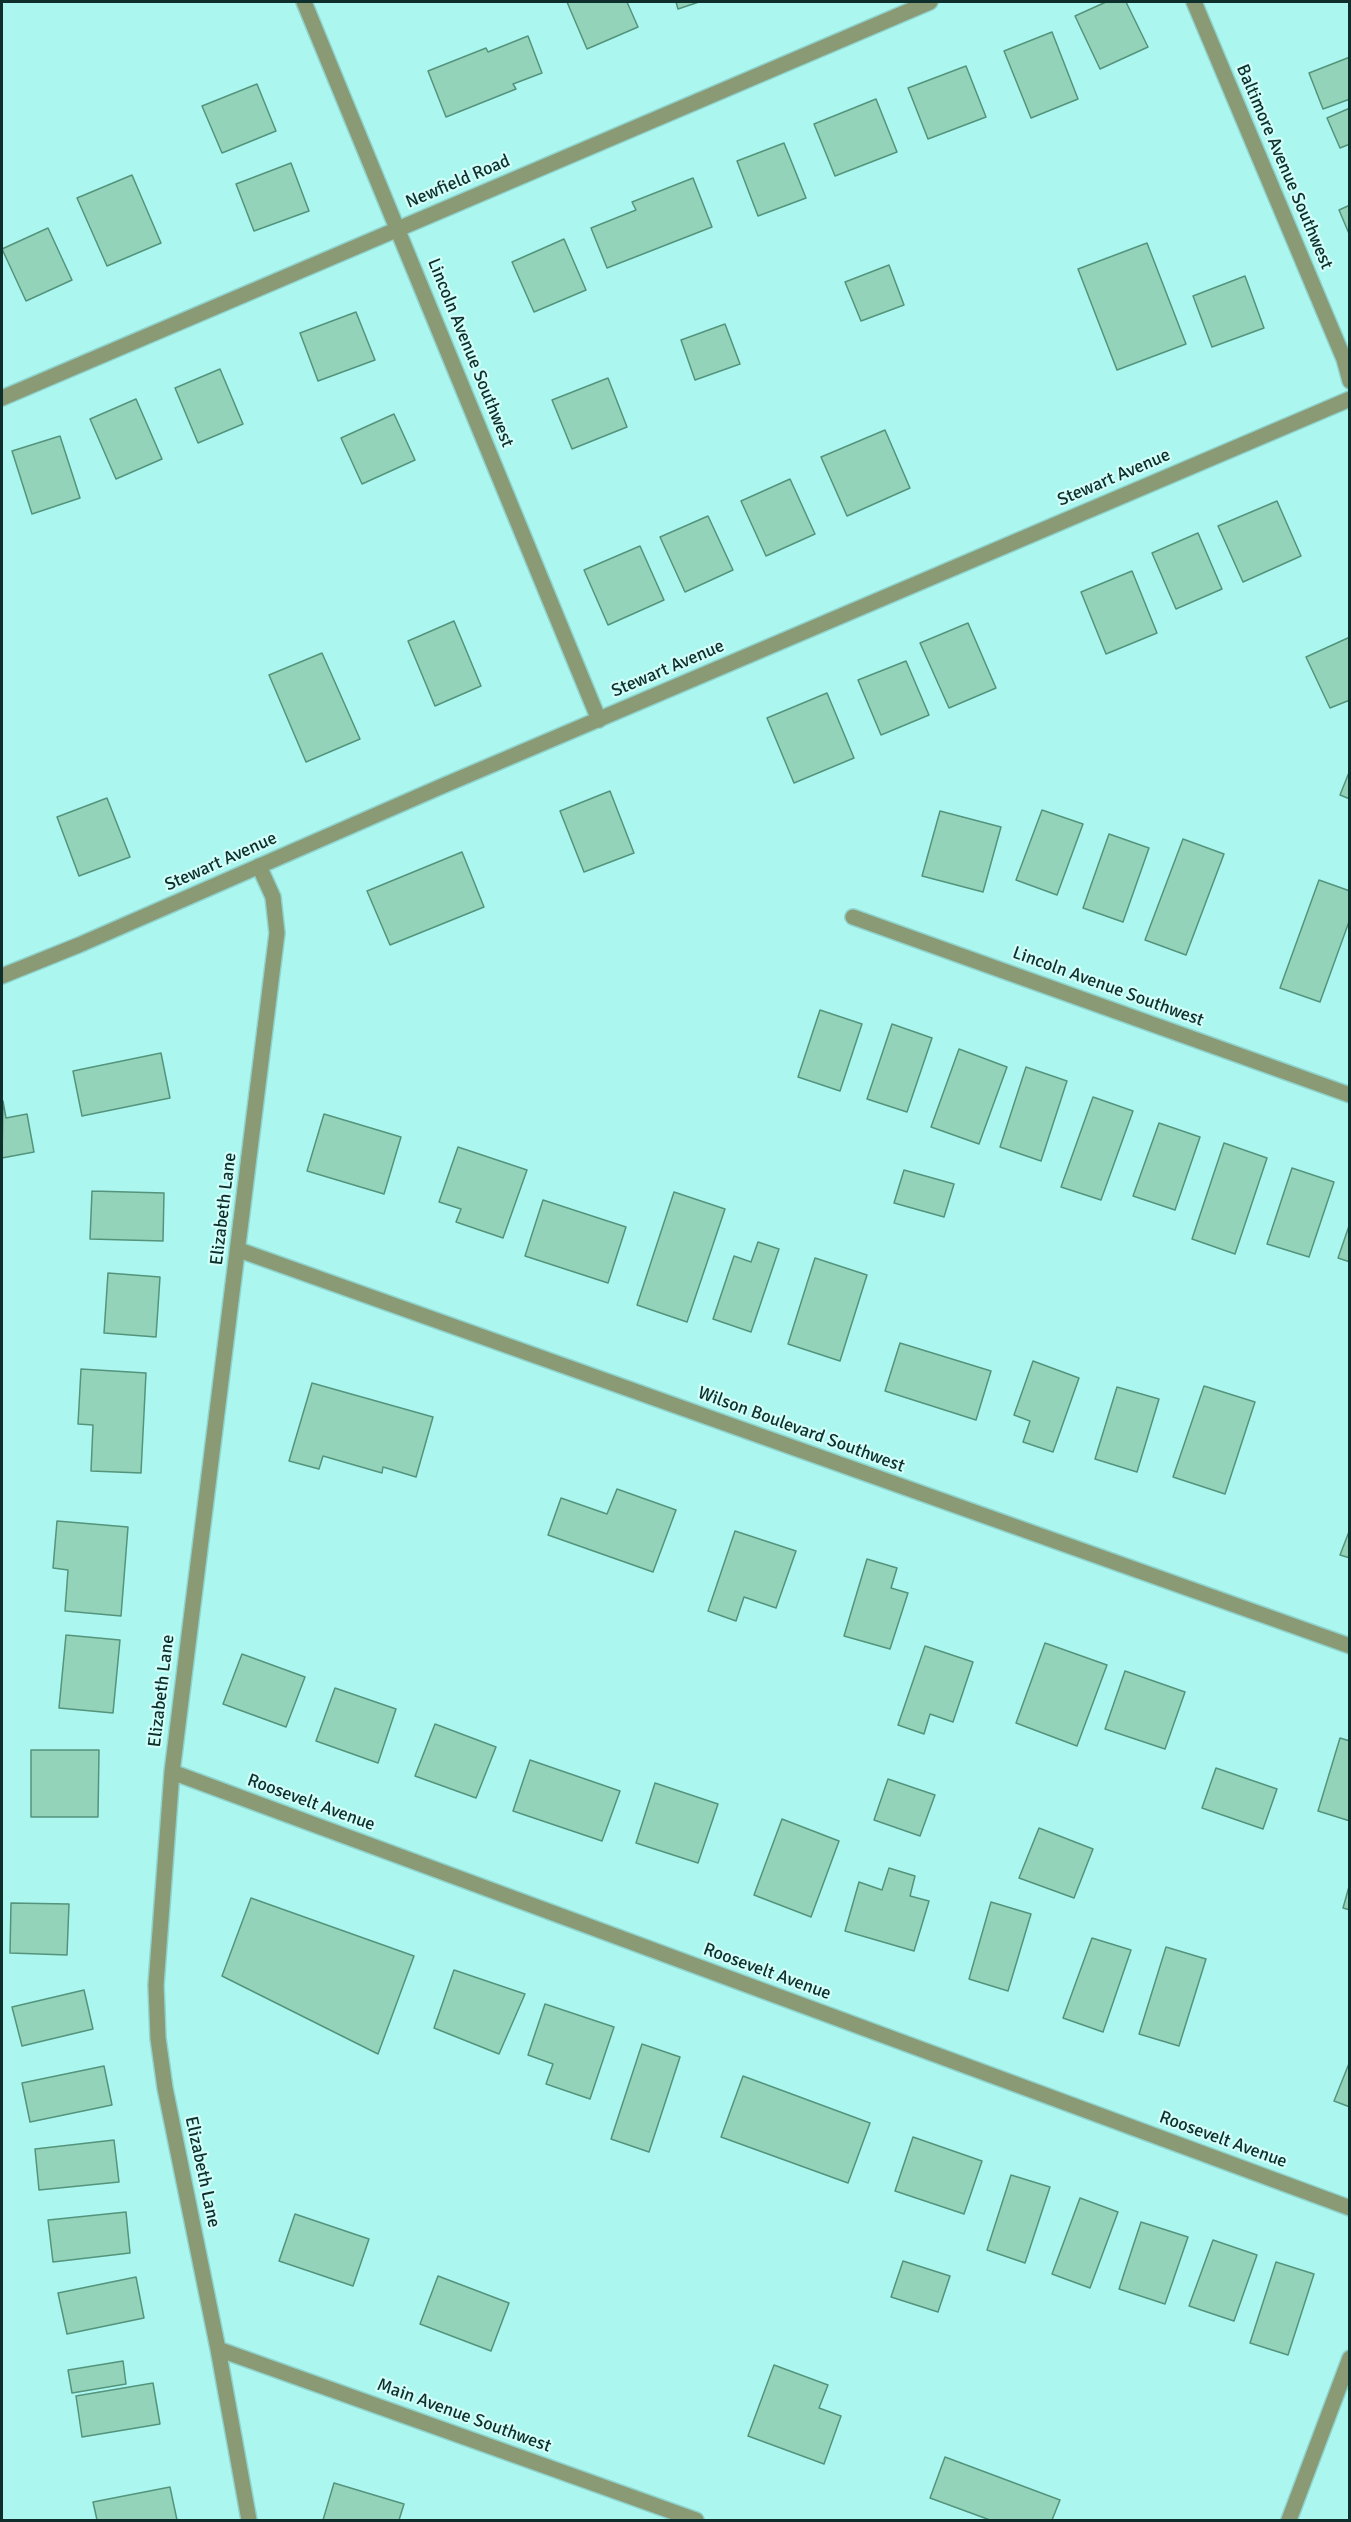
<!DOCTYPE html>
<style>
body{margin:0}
#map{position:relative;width:1351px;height:2522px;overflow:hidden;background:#abf7f0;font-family:Signika,sans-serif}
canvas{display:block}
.frame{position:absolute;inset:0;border:3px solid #0f2f2c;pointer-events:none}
</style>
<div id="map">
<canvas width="1351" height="2522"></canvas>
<div class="frame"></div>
</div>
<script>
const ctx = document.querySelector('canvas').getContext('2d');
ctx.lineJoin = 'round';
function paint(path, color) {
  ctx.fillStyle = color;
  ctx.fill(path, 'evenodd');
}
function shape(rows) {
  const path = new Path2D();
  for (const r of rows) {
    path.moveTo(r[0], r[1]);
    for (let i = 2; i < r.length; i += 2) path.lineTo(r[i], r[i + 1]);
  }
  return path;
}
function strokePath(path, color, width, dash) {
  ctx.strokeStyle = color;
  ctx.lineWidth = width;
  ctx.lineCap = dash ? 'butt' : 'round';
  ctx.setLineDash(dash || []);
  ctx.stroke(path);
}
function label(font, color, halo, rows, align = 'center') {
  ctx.font = font + ' Signika,sans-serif';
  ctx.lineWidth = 4.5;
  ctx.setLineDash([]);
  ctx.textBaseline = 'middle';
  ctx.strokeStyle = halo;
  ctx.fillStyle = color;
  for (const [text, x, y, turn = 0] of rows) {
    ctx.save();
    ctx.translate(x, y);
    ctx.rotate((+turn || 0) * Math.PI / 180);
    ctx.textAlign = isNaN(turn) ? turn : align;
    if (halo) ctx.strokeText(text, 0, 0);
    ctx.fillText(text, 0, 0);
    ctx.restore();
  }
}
const building = shape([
 [567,2,627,2,638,27,587,49,567,2],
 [676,2,699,2,678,9,676,2],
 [1106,2,1126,2,1148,47,1100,69,1075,16,1106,2],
 [1052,32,1078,99,1031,118,1004,51,1052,32],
 [528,36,542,73,513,84,516,89,446,117,428,71,486,48,488,52,528,36],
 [1350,57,1350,99,1323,109,1309,73,1350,57],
 [966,66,986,117,928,139,908,88,966,66],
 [257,84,276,131,222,153,202,106,257,84],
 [876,99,897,152,835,176,814,124,876,99],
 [1350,108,1350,144,1340,148,1327,118,1350,108],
 [784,143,806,198,758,216,737,161,784,143],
 [291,163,309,211,254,231,236,184,291,163],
 [132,175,161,243,107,266,77,198,132,175],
 [693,178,712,227,607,268,591,228,636,210,632,202,693,178],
 [1350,205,1350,236,1339,210,1350,205],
 [48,228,72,280,26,301,2,249,48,228],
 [564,239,586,290,534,312,512,262,564,239],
 [1147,243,1186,344,1117,370,1078,269,1147,243],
 [889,265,904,305,861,321,845,282,889,265],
 [1245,276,1264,328,1212,347,1193,296,1245,276],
 [356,312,375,360,318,381,300,333,356,312],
 [725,324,740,364,695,380,681,340,725,324],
 [220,369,243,424,198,443,175,388,220,369],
 [608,378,627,427,572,449,552,400,608,378],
 [136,399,162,459,116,479,90,419,136,399],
 [394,414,415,460,362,484,341,438,394,414],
 [885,430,910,488,847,516,821,457,885,430],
 [60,436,80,498,32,514,12,451,60,436],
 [790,479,815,534,766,556,741,501,790,479],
 [1277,501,1301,556,1243,582,1218,526,1277,501],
 [708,516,733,570,685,592,660,537,708,516],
 [1198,533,1222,589,1176,609,1152,553,1198,533],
 [640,546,664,600,608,625,584,570,640,546],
 [1132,571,1157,633,1106,654,1081,592,1132,571],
 [454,621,481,686,435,706,408,641,454,621],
 [968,623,996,688,949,708,920,643,968,623],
 [1350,637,1350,700,1330,708,1306,657,1350,637],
 [322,653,360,739,306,762,269,675,322,653],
 [906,661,929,715,881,735,858,680,906,661],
 [827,693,854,758,794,783,767,718,827,693],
 [1350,770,1350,799,1340,795,1350,770],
 [610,791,634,853,584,872,560,811,610,791],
 [107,798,130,857,79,876,57,817,107,798],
 [1042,810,1083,824,1057,895,1016,880,1042,810],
 [940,811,1001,827,983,892,922,876,940,811],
 [1109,834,1149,848,1123,922,1083,908,1109,834],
 [1183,839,1224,854,1186,955,1145,940,1183,839],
 [462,852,484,907,390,945,367,891,462,852],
 [1319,880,1350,891,1350,919,1320,1002,1280,988,1319,880],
 [820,1010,862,1024,840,1091,798,1077,820,1010],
 [892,1024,932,1038,907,1112,867,1099,892,1024],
 [959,1049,1007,1067,979,1144,931,1127,959,1049],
 [161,1053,170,1098,82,1116,73,1071,161,1053],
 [1026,1067,1067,1081,1041,1161,1000,1147,1026,1067],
 [1093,1097,1133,1111,1101,1200,1061,1187,1093,1097],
 [3,1101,6,1118,27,1114,34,1152,2,1158,3,1101],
 [324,1114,401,1137,384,1194,307,1171,324,1114],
 [1159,1123,1200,1137,1175,1210,1133,1196,1159,1123],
 [1224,1143,1267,1158,1235,1254,1192,1239,1224,1143],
 [458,1147,527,1170,503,1238,456,1222,461,1209,439,1202,458,1147],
 [1292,1168,1334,1182,1309,1257,1267,1244,1292,1168],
 [904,1170,954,1184,944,1217,894,1203,904,1170],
 [92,1191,164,1193,163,1241,90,1239,92,1191],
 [674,1192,725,1209,687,1322,637,1305,674,1192],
 [543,1200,626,1227,608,1283,525,1256,543,1200],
 [1350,1223,1350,1262,1338,1258,1350,1223],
 [758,1242,779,1249,751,1332,713,1319,734,1256,751,1262,758,1242],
 [815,1258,867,1275,840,1361,788,1344,815,1258],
 [108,1273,160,1277,156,1337,104,1333,108,1273],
 [900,1343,991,1371,976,1420,885,1391,900,1343],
 [1033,1361,1079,1378,1053,1452,1023,1442,1030,1421,1014,1415,1033,1361],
 [81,1369,146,1373,141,1473,91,1471,93,1425,78,1424,81,1369],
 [312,1383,433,1417,416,1477,383,1467,382,1473,323,1456,319,1469,289,1461,312,1383],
 [1204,1386,1255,1402,1225,1494,1173,1477,1204,1386],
 [1117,1387,1159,1399,1137,1472,1095,1459,1117,1387],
 [617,1489,676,1510,653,1572,548,1535,561,1498,607,1514,617,1489],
 [57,1521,128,1527,121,1616,65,1611,68,1570,53,1568,57,1521],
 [1350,1529,1350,1558,1340,1555,1350,1529],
 [735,1531,796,1551,776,1608,744,1597,736,1621,708,1611,735,1531],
 [867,1559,897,1568,891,1588,908,1593,890,1649,844,1636,867,1559],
 [66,1635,120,1640,113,1713,59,1708,66,1635],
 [1045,1643,1107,1665,1077,1746,1016,1723,1045,1643],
 [925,1646,973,1662,953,1722,930,1714,924,1734,898,1725,925,1646],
 [242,1654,305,1677,286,1727,223,1704,242,1654],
 [1125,1671,1185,1692,1165,1749,1105,1729,1125,1671],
 [335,1688,396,1709,378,1763,316,1741,335,1688],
 [435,1724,496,1747,476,1798,415,1776,435,1724],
 [1340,1738,1350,1741,1350,1821,1318,1811,1340,1738],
 [31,1750,99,1750,98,1817,31,1817,31,1750],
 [530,1760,620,1791,602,1841,513,1811,530,1760],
 [1216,1768,1277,1789,1263,1829,1202,1808,1216,1768],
 [888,1779,935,1795,920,1836,874,1820,888,1779],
 [655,1783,718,1804,698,1863,636,1843,655,1783],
 [782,1819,839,1841,811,1917,754,1895,782,1819],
 [1039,1828,1093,1849,1074,1898,1019,1878,1039,1828],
 [889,1868,915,1876,910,1896,929,1901,914,1951,845,1931,859,1882,882,1890,889,1868],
 [1350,1883,1350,1910,1343,1908,1350,1883],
 [251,1898,414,1956,378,2054,222,1976,251,1898],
 [991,1902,1031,1914,1008,1991,969,1979,991,1902],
 [11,1903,69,1904,67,1955,10,1953,11,1903],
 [1092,1938,1131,1950,1103,2032,1063,2018,1092,1938],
 [1166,1947,1206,1959,1179,2046,1139,2034,1166,1947],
 [454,1970,525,1994,499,2054,434,2028,454,1970],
 [84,1990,93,2029,22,2046,12,2007,84,1990],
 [545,2004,614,2027,590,2099,546,2084,553,2064,528,2055,545,2004],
 [642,2044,680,2057,649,2152,611,2139,642,2044],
 [1350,2061,1350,2107,1334,2101,1350,2061],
 [104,2066,112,2105,30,2122,22,2083,104,2066],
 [743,2076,870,2123,848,2183,721,2137,743,2076],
 [913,2137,982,2161,964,2214,895,2191,913,2137],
 [114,2140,119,2182,39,2190,35,2149,114,2140],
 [1011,2175,1050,2187,1025,2263,987,2250,1011,2175],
 [1080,2198,1118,2212,1090,2288,1052,2274,1080,2198],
 [126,2212,130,2253,53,2262,48,2220,126,2212],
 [295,2214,369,2239,353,2286,279,2261,295,2214],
 [1141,2222,1188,2237,1165,2304,1119,2289,1141,2222],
 [1213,2240,1257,2255,1234,2321,1189,2306,1213,2240],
 [903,2261,950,2276,938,2312,891,2297,903,2261],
 [1276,2262,1314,2274,1288,2355,1250,2343,1276,2262],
 [438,2276,509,2303,491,2351,420,2324,438,2276],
 [136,2277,144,2318,67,2334,58,2293,136,2277],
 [123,2361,126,2384,72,2393,68,2370,123,2361],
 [774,2365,828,2385,819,2408,841,2416,824,2464,748,2436,774,2365],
 [153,2383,160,2424,82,2437,76,2396,153,2383],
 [945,2457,1060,2500,1052,2520,990,2520,930,2498,945,2457],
 [334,2483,404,2504,399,2520,323,2520,334,2483],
 [170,2487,177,2520,97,2520,93,2502,170,2487]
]);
const minor = shape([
 [304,2,599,720],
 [1194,2,1344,359,1350,381],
 [2,398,930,2],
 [853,917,1350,1095],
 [239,1250,1350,1646],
 [172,1772,1350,2208],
 [218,2349,696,2520],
 [249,2520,218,2349,165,2088,158,2038,156,1985,172,1772,277,933,273,897,259,866],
 [1289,2520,1350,2358]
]);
const tertiary = shape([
 [2,976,79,945,440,787,1350,399]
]);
const streetNames = [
 ["Baltimore Avenue Southwest",1284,167,67],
 ["Newfield Road",458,182,-23],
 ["Lincoln Avenue Southwest",470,353,68],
 ["Stewart Avenue",1114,478,-23],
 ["Stewart Avenue",668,669,-23],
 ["Stewart Avenue",221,862,-24],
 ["Lincoln Avenue Southwest",1108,987,20],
 ["Elizabeth Lane",224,1209,-83],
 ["Wilson Boulevard Southwest",801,1430,20],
 ["Elizabeth Lane",162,1691,-83],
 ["Roosevelt Avenue",311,1803,20],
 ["Roosevelt Avenue",767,1972,20],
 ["Roosevelt Avenue",1223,2140,20],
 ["Elizabeth Lane",202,2172,78],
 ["Main Avenue Southwest",464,2416,20]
];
paint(building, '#92d3ba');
strokePath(building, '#54947c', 1.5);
strokePath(minor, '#8fd3cd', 18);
strokePath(tertiary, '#8fd3cd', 18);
strokePath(minor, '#899a74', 15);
strokePath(tertiary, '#899a74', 15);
label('18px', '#0f2f2c', '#d2fef9', streetNames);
</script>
